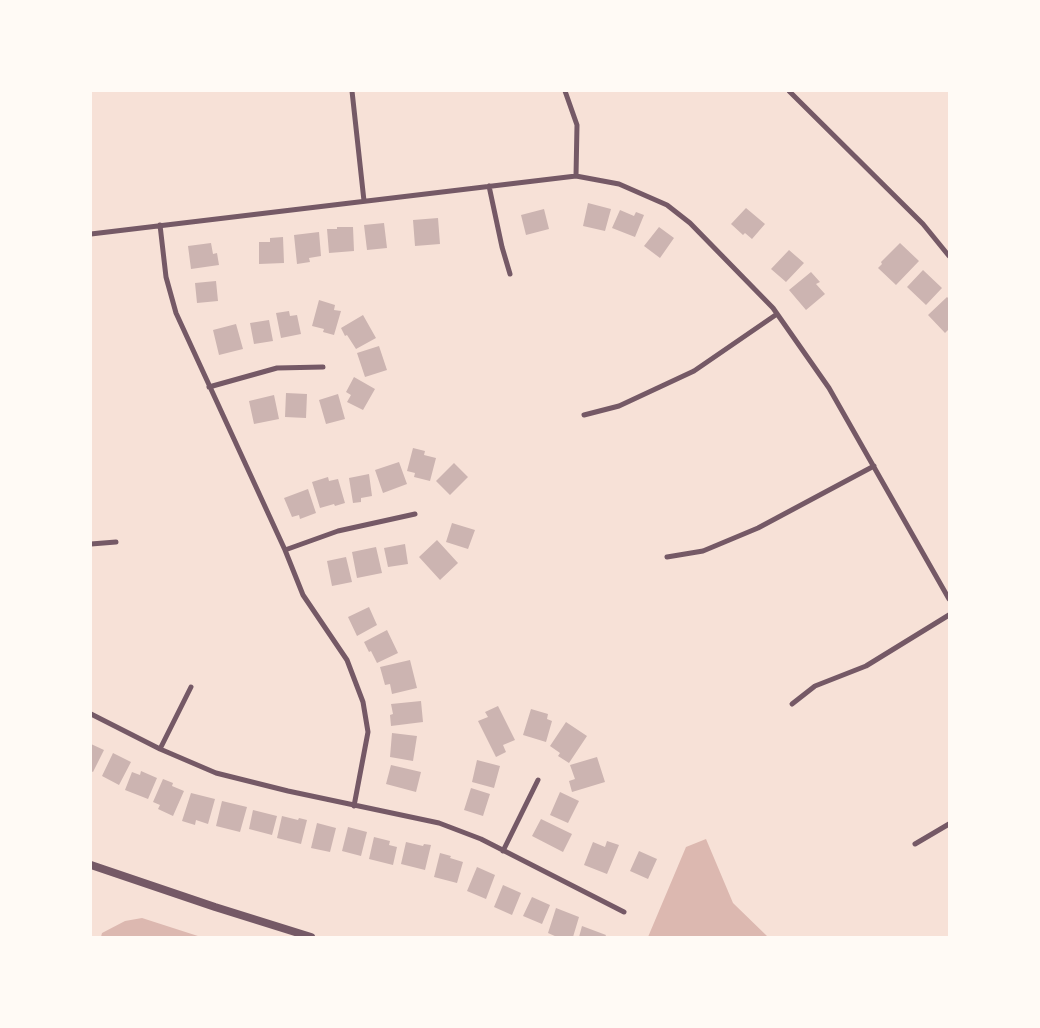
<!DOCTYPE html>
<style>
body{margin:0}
#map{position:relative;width:1040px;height:1028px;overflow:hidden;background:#f7e1d7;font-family:"Noto Serif",serif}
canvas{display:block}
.frame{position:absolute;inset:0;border:92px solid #fffaf5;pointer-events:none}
</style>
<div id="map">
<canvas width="1040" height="1028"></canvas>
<div class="frame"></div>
</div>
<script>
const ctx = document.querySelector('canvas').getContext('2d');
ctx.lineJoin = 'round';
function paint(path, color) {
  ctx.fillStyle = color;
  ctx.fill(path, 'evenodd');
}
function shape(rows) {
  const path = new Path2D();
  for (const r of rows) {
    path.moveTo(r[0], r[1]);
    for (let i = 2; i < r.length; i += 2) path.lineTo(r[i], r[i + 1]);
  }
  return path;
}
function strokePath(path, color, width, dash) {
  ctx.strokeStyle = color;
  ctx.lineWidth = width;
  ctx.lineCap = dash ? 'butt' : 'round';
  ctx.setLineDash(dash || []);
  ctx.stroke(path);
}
const water = shape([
 [706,839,733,903,768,937,648,937,686,847],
 [142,918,201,937,101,937,102,933,125,921]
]);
const building = shape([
 [588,203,611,209,605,231,583,226],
 [746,208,765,224,752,239,745,233,743,235,731,224],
 [544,209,549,229,526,235,521,215],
 [620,210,634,216,636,212,644,215,635,237,612,228],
 [438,218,440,244,415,246,413,220],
 [384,223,387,248,367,250,364,225],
 [337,227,353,227,354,251,329,253,327,229,337,229],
 [659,227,674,238,660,258,644,246],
 [319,232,321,256,309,258,310,262,297,264,294,235],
 [283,237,284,263,259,264,259,242,270,242,270,238],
 [211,243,213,254,217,253,219,265,191,269,188,246],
 [900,243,919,261,896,285,878,268,882,264,881,262],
 [789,250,804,263,786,282,771,269],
 [923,270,942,288,926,305,907,287],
 [811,272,820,282,816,284,825,294,806,310,789,290],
 [216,281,218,301,197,303,195,283],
 [947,297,949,299,949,329,945,333,928,315],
 [319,300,335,305,334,310,341,311,334,335,323,332,324,329,312,326],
 [289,311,290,316,297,315,301,334,281,338,276,313],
 [363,315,376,338,356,349,347,335,345,336,341,328],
 [269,320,273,341,254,344,250,323],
 [236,324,243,349,219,355,213,330],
 [379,346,387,370,365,377,357,353],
 [354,377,375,389,363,410,347,402,351,395,346,392],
 [286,393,307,394,306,418,285,417],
 [338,394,345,419,326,424,319,400],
 [274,395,279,419,254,424,249,401],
 [413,448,425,451,424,455,436,458,430,481,414,477,415,473,407,471],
 [399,462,407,484,383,493,375,470],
 [454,463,468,477,450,495,436,481],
 [369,474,372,496,361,498,361,502,353,503,349,478],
 [328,477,329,481,338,479,345,503,335,506,334,504,320,508,312,482],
 [308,489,316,513,300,519,299,515,292,517,284,498],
 [452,523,475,530,468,549,446,542],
 [437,540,458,563,440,580,419,557],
 [405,544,408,564,388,567,384,548],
 [376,547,382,573,357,578,352,552],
 [346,557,352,582,332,586,327,561],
 [369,607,377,625,357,636,348,617],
 [387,630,398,653,377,663,371,651,369,652,364,642],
 [410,660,417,688,392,694,390,684,385,685,380,667],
 [421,701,423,722,391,726,390,715,393,714,391,704],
 [498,706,515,740,503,745,506,752,496,757,478,721,488,717,485,712],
 [531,709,548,714,547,719,552,721,546,742,523,735],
 [566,722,587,736,569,763,558,756,560,753,550,746],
 [392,733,417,736,413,761,390,757],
 [91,744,104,750,93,772,91,771],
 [113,753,131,762,119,785,102,776],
 [597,757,605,782,572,792,569,781,575,779,570,765],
 [477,760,500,766,494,788,472,782],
 [391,765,421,772,416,792,386,784],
 [141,771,157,778,148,799,125,790,132,772,140,775],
 [163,779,173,783,172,786,184,791,173,816,158,809,160,805,153,802],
 [471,788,490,794,483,816,464,810],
 [560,792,579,801,568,823,550,815],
 [191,793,215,799,208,824,196,820,195,825,182,821],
 [222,801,247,807,240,832,216,826],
 [253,810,277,816,272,835,249,829],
 [282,816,298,820,299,818,307,820,301,844,277,838],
 [541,819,572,834,563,852,532,836],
 [317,823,336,828,330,852,311,848],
 [348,827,367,832,361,856,342,851],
 [374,837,390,841,389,845,397,847,393,865,369,859],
 [607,841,619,845,607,874,584,865,593,842,605,847],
 [406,842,423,846,424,844,431,845,425,870,401,864],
 [639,851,657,859,648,879,630,871],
 [440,853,451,856,450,858,463,862,457,883,434,877],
 [477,867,495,875,486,899,467,891],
 [503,885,521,893,512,915,494,907],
 [532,897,550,905,542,924,523,916],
 [556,908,579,917,573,937,557,937,548,933],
 [582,926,606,935,605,937,579,937]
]);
const minor = shape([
 [352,91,364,201],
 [565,91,577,125,576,176],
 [789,91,923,224,949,256],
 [489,186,502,247,510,274],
 [160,225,166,277,176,313,285,550,303,595,347,660,363,702,368,732,354,806],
 [91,234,576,176,619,184,667,205,690,223,773,308,829,388,949,599],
 [209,387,277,368,323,367],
 [584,415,619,406,694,371,777,314],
 [91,544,116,542],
 [285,550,338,531,415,514],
 [667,557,703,551,758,528,874,466],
 [792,704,815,686,866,666,949,615],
 [91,714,160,749,216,773,288,791,439,823,481,839,624,912],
 [160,749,191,687],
 [915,844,949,824],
 [503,851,538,780]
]);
const tertiary = shape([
 [91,865,215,907,311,937]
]);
paint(water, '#dcb8b0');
paint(building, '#ccb4b1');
strokePath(minor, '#755966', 5);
strokePath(tertiary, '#755966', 8);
</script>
